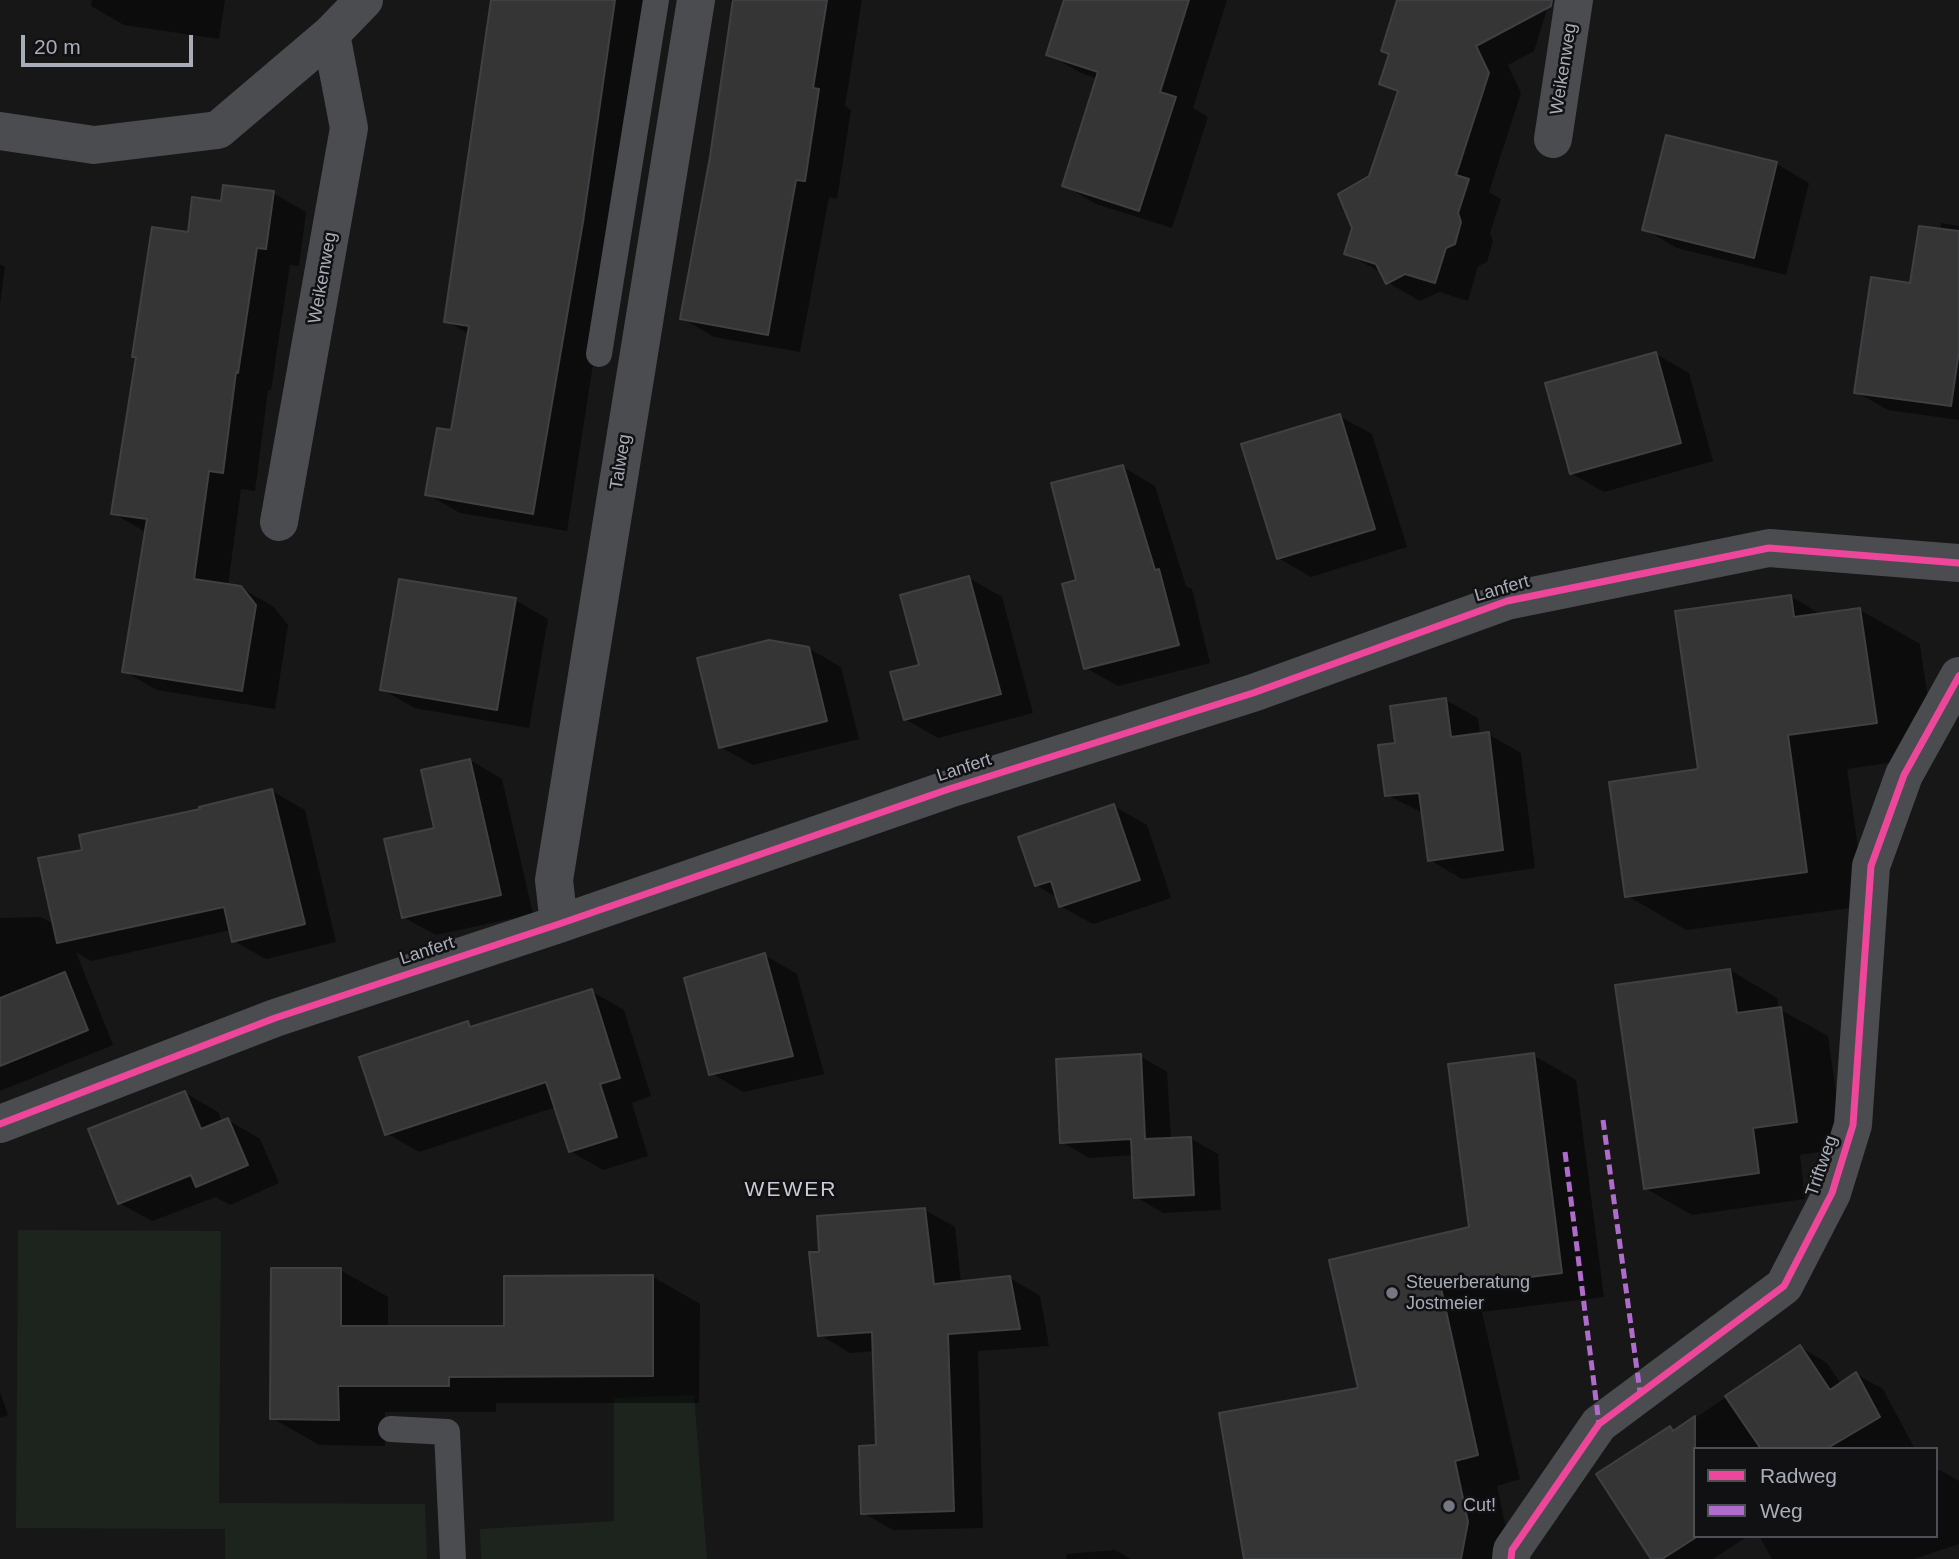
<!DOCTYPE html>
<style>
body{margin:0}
#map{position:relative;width:1959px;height:1559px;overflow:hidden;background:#171717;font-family:Helvetica,sans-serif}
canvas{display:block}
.legend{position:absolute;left:1693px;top:1447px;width:245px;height:91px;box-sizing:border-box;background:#111113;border:2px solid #4d4f55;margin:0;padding:9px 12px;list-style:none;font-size:21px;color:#a8adb8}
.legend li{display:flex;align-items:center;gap:14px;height:35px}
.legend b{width:35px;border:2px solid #4d4f55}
.scale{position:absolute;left:21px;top:35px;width:172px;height:32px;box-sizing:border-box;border:4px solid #a8adb8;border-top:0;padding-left:9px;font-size:21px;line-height:24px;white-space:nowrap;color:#a8adb8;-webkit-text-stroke:5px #111113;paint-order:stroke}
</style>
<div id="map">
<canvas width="1959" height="1559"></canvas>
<ul class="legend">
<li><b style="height:9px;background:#ed469a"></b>Radweg</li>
<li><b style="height:9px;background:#b06ccc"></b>Weg</li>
</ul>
<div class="scale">20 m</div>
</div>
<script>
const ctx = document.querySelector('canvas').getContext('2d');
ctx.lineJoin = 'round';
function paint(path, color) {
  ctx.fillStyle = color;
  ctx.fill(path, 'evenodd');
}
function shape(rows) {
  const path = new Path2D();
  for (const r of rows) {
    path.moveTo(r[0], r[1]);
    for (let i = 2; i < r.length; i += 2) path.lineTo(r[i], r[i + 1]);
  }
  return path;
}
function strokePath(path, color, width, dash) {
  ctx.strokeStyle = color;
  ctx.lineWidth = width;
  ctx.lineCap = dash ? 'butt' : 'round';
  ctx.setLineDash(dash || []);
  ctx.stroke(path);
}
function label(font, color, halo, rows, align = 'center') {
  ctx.font = font + ' Helvetica,sans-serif';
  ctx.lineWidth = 5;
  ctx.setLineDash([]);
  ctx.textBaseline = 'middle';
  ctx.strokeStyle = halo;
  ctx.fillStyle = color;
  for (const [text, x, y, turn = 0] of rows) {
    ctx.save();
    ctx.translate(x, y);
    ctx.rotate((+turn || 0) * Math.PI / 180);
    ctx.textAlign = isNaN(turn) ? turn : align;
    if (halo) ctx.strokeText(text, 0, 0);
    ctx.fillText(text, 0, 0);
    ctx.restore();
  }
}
const green = shape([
 [18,1230,221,1231,219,1503,425,1504,427,1559,225,1559,225,1529,16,1528],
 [694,1395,707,1559,481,1559,480,1529,614,1521,614,1398]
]);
const shadow = shape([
 [92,0,225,0,219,39,124,25,91,6],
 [493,0,650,0,567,531,460,513,427,494,453,432,469,334,446,321],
 [730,0,862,0,845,106,851,110,837,199,829,197,800,352,714,337,682,318,711,158,734,3],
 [1065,0,1227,0,1193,108,1208,117,1172,228,1096,204,1064,185,1098,79,1081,73,1048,54],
 [1399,0,1532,0,1547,9,1534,51,1508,65,1521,93,1489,192,1501,199,1490,233,1493,241,1487,262,1478,266,1468,301,1439,292,1420,301,1387,282,1382,273,1346,253,1399,94,1381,84,1391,55],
 [1667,137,1777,164,1809,183,1786,275,1677,248,1644,229],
 [273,193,306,212,299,266,290,265,271,390,268,390,255,491,241,489,228,586,241,588,274,607,288,625,275,709,157,690,124,671,147,533,113,513,189,234,223,203],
 [1941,223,1959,226,1959,420,1888,410,1856,392,1941,231],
 [0,264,5,267,0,304],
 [1656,354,1689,373,1713,461,1604,492,1571,473],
 [1339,416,1372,434,1407,547,1311,577,1278,558],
 [1123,467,1155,486,1186,586,1192,589,1210,663,1118,686,1086,668],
 [969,578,1002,597,1033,713,938,738,905,719,921,666],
 [1790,596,1822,615,1860,610,1920,644,1936,756,1847,769,1866,906,1686,930,1626,895,1700,771],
 [515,600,548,619,529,728,414,708,382,689],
 [808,648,841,667,859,739,753,765,720,747],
 [1446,700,1478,718,1480,735,1488,734,1521,753,1535,868,1462,879,1430,860,1423,813,1387,795,1397,744],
 [470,760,502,779,533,914,436,935,403,917,436,829],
 [272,791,305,810,336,942,266,959,234,941,231,930,91,961,76,952,113,1045,0,1091,0,918,41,917,54,924,84,851],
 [1114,806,1147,825,1171,898,1093,924,1060,906,1058,898,1036,885],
 [765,955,797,974,824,1074,743,1092,711,1073],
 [1730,970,1777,998,1779,1009,1828,1036,1844,1148,1800,1155,1805,1199,1692,1215,1645,1188],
 [591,991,624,1010,651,1096,632,1103,648,1156,603,1170,570,1151,556,1107,419,1152,386,1133,468,1023,475,1027],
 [1533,1055,1576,1080,1604,1297,1482,1312,1520,1479,1497,1486,1510,1547,1508,1559,1248,1559,1471,1229],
 [1140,1056,1167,1072,1171,1139,1190,1138,1218,1154,1221,1210,1163,1213,1136,1197,1134,1155,1089,1158,1062,1142],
 [185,1093,218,1112,222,1122,228,1120,260,1139,279,1183,230,1205,216,1197,152,1221,119,1203],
 [925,1210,955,1227,961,1283,1010,1278,1040,1296,1049,1346,978,1351,983,1528,893,1530,863,1513,877,1447,875,1351,850,1353,820,1335,820,1253],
 [340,1270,388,1297,388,1327,506,1327,653,1277,700,1304,699,1403,496,1403,496,1412,385,1412,385,1446,319,1445,272,1418],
 [1800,1347,1827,1363,1841,1384,1856,1374,1883,1389,1915,1449,1695,1449,1695,1536,1748,1536,1713,1559,1653,1559,1670,1428,1676,1431],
 [0,1392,8,1415,0,1418],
 [1940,1470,1959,1481,1959,1544,1914,1559,1772,1559,1759,1536,1936,1536,1936,1472],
 [1115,1550,1131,1559,1067,1559,1066,1554]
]);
const building = shape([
 [491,0,615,0,583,222,533,514,425,495,437,428,451,430,469,326,444,322,491,0],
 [733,0,827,0,813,88,819,89,805,181,796,180,768,335,680,319,710,157,733,0],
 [1064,0,1189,0,1160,92,1176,97,1139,211,1062,186,1098,72,1046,55,1064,0],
 [1397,0,1552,0,1551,6,1476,46,1489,73,1456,175,1469,179,1458,213,1461,222,1455,244,1446,248,1435,283,1405,274,1386,284,1376,264,1344,254,1352,228,1338,194,1369,176,1398,91,1379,84,1389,54,1381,51,1397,0],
 [1666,135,1777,162,1754,258,1642,230,1666,135],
 [223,185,274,191,266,249,257,248,238,373,236,372,223,473,209,471,194,579,241,586,256,605,242,691,122,672,147,519,111,514,136,357,132,357,152,227,188,232,192,197,221,201,223,185],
 [1919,226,1959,231,1959,351,1951,406,1854,393,1871,277,1910,283,1919,226],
 [1656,352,1681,443,1570,474,1545,383,1656,352],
 [1340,414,1375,529,1277,559,1241,444,1340,414],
 [1123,465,1155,570,1159,569,1179,645,1084,669,1062,584,1076,580,1051,483,1123,465],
 [969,576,1001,694,904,720,890,672,919,665,900,595,969,576],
 [399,579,516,598,497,710,380,690,399,579],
 [1791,595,1794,617,1860,608,1877,723,1788,735,1807,872,1625,897,1609,782,1698,769,1675,611,1791,595],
 [769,640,809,647,827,721,719,748,697,658,769,640],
 [1446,698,1451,737,1489,732,1503,850,1428,861,1419,793,1385,796,1378,745,1395,743,1390,706,1446,698],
 [470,759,501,895,402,918,384,839,434,828,421,770,470,759],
 [272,789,305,924,232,942,224,907,57,943,38,858,82,850,79,835,200,809,199,807,272,789],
 [1114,804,1140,880,1059,907,1051,881,1035,886,1018,837,1114,804],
 [765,953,793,1056,709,1075,684,978,765,953],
 [1730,969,1737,1013,1781,1007,1797,1122,1753,1128,1759,1173,1644,1189,1615,985,1730,969],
 [65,972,88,1030,0,1066,0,998,65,972],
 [592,989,620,1078,600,1084,617,1137,569,1152,546,1082,385,1135,359,1057,468,1021,470,1027,592,989],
 [1534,1053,1562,1273,1441,1288,1478,1455,1455,1461,1468,1522,1461,1559,1244,1559,1219,1413,1358,1388,1329,1260,1469,1227,1448,1064,1534,1053],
 [1141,1054,1145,1139,1191,1137,1194,1195,1134,1198,1131,1139,1060,1143,1056,1059,1141,1054],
 [185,1091,201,1129,228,1118,248,1165,196,1187,191,1175,118,1204,88,1129,185,1091],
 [925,1208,934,1284,1010,1276,1020,1329,948,1334,954,1511,861,1514,859,1446,876,1445,872,1332,818,1336,809,1252,819,1252,817,1216,925,1208],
 [271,1268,341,1268,341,1326,504,1326,504,1276,653,1275,653,1376,449,1377,449,1386,338,1386,339,1420,270,1419,271,1268],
 [1800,1345,1830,1390,1856,1372,1880,1417,1826,1449,1761,1449,1725,1396,1800,1345],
 [1695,1416,1695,1538,1662,1559,1651,1559,1596,1474,1670,1426,1673,1431,1695,1416]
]);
const lane = shape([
 [599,354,656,0],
 [391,1429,447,1432,453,1559]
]);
const street = shape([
 [0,131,94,145,218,130,331,34,364,0],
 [1553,139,1574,0],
 [279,522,349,128,331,34],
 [559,924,554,880,696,0],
 [0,1124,275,1018,559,924,949,789,1253,693,1507,601,1769,548,1959,563],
 [1511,1559,1512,1550,1599,1424,1784,1286,1832,1193,1853,1125,1871,866,1904,775,1959,676]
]);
const quiet = shape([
 [1603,1120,1640,1392],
 [1565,1152,1599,1424]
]);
const cycleway = shape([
 [0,1124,275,1018,559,924,949,789,1253,693,1507,601,1769,548,1959,563],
 [1511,1559,1512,1550,1599,1424,1784,1286,1832,1193,1853,1125,1871,866,1904,775,1959,676]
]);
const markers = [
 [1392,1293,7,"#757880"],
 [1449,1506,7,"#757880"]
];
const streetNames = [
 ["Weikenweg",1564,69,-81],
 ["Weikenweg",323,278,-80],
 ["Talweg",621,462,-81],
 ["Lanfert",1502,589,-16],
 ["Lanfert",964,768,-18],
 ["Lanfert",427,951,-18],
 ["Triftweg",1822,1166,-71]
];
const poiNames = [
 ["Steuerberatung",1406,1283],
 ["Jostmeier",1406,1304],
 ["Cut!",1463,1506]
];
const quarterNames = [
 ["WEWER",791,1190]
];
paint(green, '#1d241e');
paint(shadow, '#0007');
paint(building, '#353536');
strokePath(building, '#3f4043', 2);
strokePath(lane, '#4b4c50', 26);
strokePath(street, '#4b4c50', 38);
strokePath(quiet, '#b06ccc', 5, [10, 5]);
strokePath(cycleway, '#ed469a', 7);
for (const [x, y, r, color] of markers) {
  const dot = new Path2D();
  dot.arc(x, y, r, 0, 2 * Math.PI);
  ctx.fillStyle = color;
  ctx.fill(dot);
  strokePath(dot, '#111113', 2.5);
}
label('18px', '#a8adb8', '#111113', streetNames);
label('18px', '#a8adb8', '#111113', poiNames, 'left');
ctx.letterSpacing = '2px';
label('21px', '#c9ccd4', '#111113', quarterNames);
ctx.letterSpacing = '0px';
</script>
